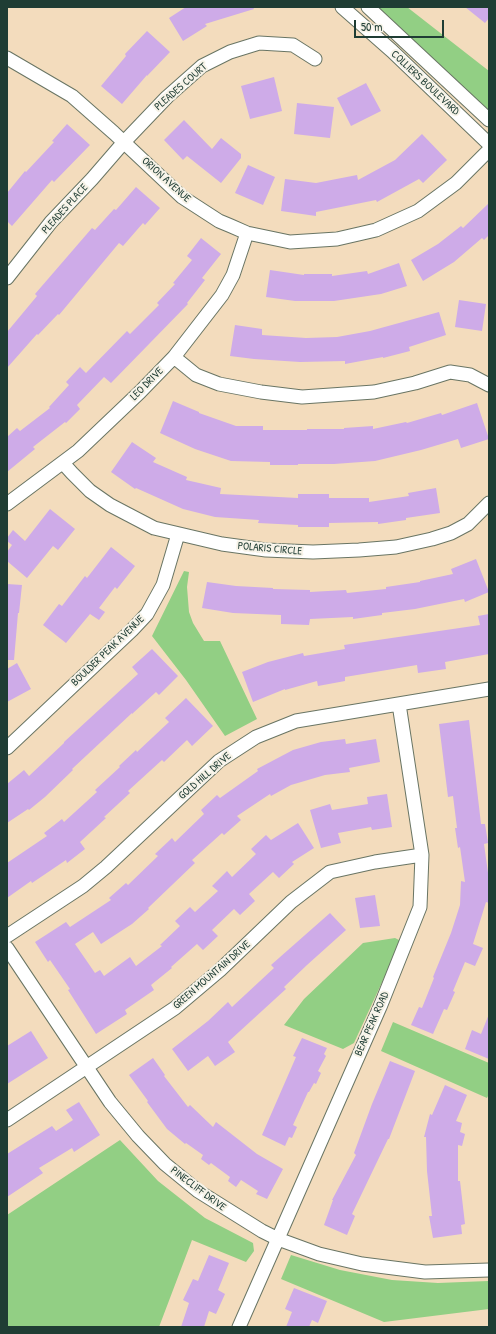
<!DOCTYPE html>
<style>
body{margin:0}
#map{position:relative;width:496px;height:1334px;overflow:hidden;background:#f3dcbd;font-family:"Patrick Hand",sans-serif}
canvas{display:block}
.frame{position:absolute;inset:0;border:8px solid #1f3d34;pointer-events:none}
.scale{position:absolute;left:354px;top:20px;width:90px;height:18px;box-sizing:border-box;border:2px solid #1f3d34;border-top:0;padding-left:5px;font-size:12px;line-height:14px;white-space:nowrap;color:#1f3d34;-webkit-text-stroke:3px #f7f3e8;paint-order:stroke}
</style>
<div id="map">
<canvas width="496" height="1334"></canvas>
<div class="frame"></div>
<div class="scale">50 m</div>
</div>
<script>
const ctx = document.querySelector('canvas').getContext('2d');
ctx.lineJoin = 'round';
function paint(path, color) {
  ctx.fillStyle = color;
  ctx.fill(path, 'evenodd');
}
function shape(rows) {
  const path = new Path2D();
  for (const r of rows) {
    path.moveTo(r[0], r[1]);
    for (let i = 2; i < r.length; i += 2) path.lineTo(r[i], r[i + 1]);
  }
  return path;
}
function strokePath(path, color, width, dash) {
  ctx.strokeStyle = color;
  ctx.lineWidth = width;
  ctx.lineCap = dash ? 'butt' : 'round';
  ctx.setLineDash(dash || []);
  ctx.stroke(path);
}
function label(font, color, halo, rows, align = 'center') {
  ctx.font = font + ' "Patrick Hand",sans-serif';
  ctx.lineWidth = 4;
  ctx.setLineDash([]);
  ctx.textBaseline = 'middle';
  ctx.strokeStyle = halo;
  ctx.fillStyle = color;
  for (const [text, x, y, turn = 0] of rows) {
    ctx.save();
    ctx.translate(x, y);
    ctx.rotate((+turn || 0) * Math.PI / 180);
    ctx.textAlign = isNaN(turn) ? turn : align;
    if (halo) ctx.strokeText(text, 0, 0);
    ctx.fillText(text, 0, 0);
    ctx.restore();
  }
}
const green = shape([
 [377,7,407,7,489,71,489,112],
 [184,571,189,572,187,587,189,612,193,623,204,641,220,641,257,719,225,736,186,680,152,636],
 [395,938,401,941,354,1043,343,1049,284,1025,304,999,363,943],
 [393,1022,489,1063,489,1094,487,1098,381,1051],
 [120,1140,158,1181,205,1218,253,1243,254,1251,246,1262,192,1240,159,1327,7,1327,7,1215],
 [291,1255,340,1270,392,1280,438,1283,488,1281,489,1309,384,1322,281,1279]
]);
const building = shape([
 [186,7,253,7,254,9,205,24,207,26,183,41,169,18],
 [465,7,489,7,489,18,485,23],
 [147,31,170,52,147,76,147,75,122,104,101,86,126,56,125,54],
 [274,77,282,111,250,119,241,86],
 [366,83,381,111,351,126,337,98],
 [297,103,334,107,330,138,294,134],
 [184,120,212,149,221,138,241,154,241,158,221,183,187,156,183,160,164,140],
 [67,124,90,145,54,182,52,180,12,226,7,221,7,193,25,171,26,172,54,142,52,141],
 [422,134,447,160,423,183,419,179,377,202,376,200,316,212,316,216,281,211,285,179,316,183,357,175,358,180,395,160],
 [248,165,275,177,263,205,235,193],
 [136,187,160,208,145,225,143,223,123,246,119,243,59,315,58,314,38,335,37,334,7,368,7,332,37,296,35,294,92,228,95,230,114,209,116,210],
 [489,203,489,235,484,240,482,238,454,262,423,281,411,260,438,244,461,226,463,228],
 [201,238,221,254,202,278,205,280,187,303,188,304,111,383,104,377,77,405,80,409,66,423,65,422,33,447,35,449,7,472,7,437,17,428,20,431,50,408,49,407,69,385,66,382,80,367,86,373,127,331,130,334,159,305,157,303,175,284,173,283,192,260,187,256],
 [399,263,407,286,381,294,334,301,295,301,266,297,270,270,304,275,304,274,332,274,332,276,367,271,368,274],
 [459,300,486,304,482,331,455,327],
 [439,312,446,335,409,347,410,351,383,358,383,357,345,364,345,361,300,362,254,359,230,356,235,325,262,329,262,335,306,338,337,337,370,331],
 [173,401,199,412,199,413,236,426,263,426,263,430,307,430,307,429,344,429,344,428,373,426,373,429,406,422,407,423,441,413,442,415,477,403,489,439,461,448,458,439,421,450,375,461,334,464,298,464,298,465,270,465,270,462,231,461,195,449,160,433],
 [132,442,156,458,153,462,187,477,186,480,221,488,220,494,298,498,298,494,329,494,329,498,369,498,369,502,409,496,408,493,436,488,440,513,406,518,406,520,378,524,378,522,329,523,329,527,298,527,298,525,258,523,259,520,215,517,183,509,136,488,135,489,111,472],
 [50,509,75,529,58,550,53,546,27,578,7,561,7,552,12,545,7,541,7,538,13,530,25,541],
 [111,547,135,566,117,589,115,587,99,608,105,612,99,620,90,614,66,643,43,625,59,604,62,606,85,576,87,578],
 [476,559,489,592,465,602,464,599,415,609,382,613,382,615,353,619,353,617,310,619,309,625,281,624,281,615,233,613,202,608,207,582,236,586,273,588,273,589,310,590,310,592,346,590,347,593,386,589,386,587,420,582,420,581,453,574,451,569],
 [7,584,22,585,19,613,18,613,14,660,7,660],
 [489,614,489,654,445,662,446,669,418,673,417,665,345,677,345,681,318,686,317,681,285,690,285,689,253,702,242,672,268,662,303,653,304,656,345,649,344,645,480,625,478,616],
 [152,649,178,676,159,695,156,692,132,714,132,713,72,769,73,770,45,797,29,810,28,809,7,823,7,784,24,770,29,776,64,743,64,742,138,674,132,667],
 [17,663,31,689,7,702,7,669],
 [186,698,213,726,192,746,187,740,164,762,162,760,128,791,130,793,104,817,106,818,80,842,85,849,67,863,66,860,32,883,31,881,7,898,7,863,47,836,44,833,62,819,64,822,97,792,95,790,120,767,119,766,136,750,137,752,169,722,165,718],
 [469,720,481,824,485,824,488,843,484,844,489,880,489,903,486,902,473,944,483,948,475,966,465,962,453,991,455,992,447,1010,444,1009,433,1034,411,1025,419,1007,422,1008,434,978,433,977,451,933,460,905,461,881,465,882,460,847,458,848,455,828,457,828,453,796,448,797,439,724],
 [345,739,346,744,376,739,380,762,349,768,350,772,325,775,291,785,271,796,270,794,237,816,241,820,224,835,222,833,192,860,195,863,148,908,149,909,132,924,101,944,93,932,75,944,95,973,100,970,104,976,130,957,136,966,162,946,160,945,180,926,175,921,190,907,195,912,218,891,212,886,227,871,232,877,256,854,251,849,266,835,271,840,298,823,314,848,292,862,294,864,279,878,273,872,249,894,255,901,240,915,234,909,212,930,218,936,203,950,197,944,171,967,172,968,151,985,154,990,125,1010,127,1014,96,1034,68,990,70,989,50,960,48,962,35,942,66,922,70,927,111,900,109,898,126,883,128,885,158,856,155,854,172,838,175,842,204,814,201,810,217,795,220,798,258,771,257,769,293,750,321,742],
 [387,794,392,827,372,830,371,827,338,833,341,843,321,848,310,810,330,804,332,810,368,804,367,797],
 [375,895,380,926,360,928,355,898],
 [330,913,346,930,307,965,284,987,286,989,228,1042,235,1052,215,1066,208,1056,188,1071,172,1049,208,1021,228,1002,232,1007,274,968,271,965],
 [489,1014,489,1059,465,1049,472,1030,481,1034],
 [31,1031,48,1058,7,1084,7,1046],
 [302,1038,327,1048,324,1054,326,1056,318,1071,321,1073,316,1084,314,1083,309,1092,308,1092,293,1125,297,1127,292,1138,289,1137,285,1146,262,1135,296,1057,293,1056],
 [153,1058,165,1075,164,1076,188,1107,190,1105,213,1127,216,1122,257,1154,283,1169,267,1199,256,1194,258,1191,241,1180,236,1187,228,1181,230,1177,211,1163,209,1165,201,1159,203,1155,186,1143,185,1144,167,1129,147,1102,148,1101,129,1075],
 [390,1061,415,1071,389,1139,388,1139,352,1214,355,1216,347,1235,324,1225,333,1200,332,1200,356,1155,354,1153,372,1104],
 [445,1085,467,1095,456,1121,462,1123,460,1132,465,1134,462,1146,458,1145,458,1181,460,1181,465,1224,461,1225,462,1234,433,1238,429,1216,432,1216,427,1171,426,1137,424,1137,430,1114,432,1115],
 [79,1102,100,1135,74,1152,72,1148,39,1168,43,1173,7,1197,7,1154,52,1126,56,1131,73,1120,66,1110],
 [209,1255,229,1263,218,1290,225,1294,216,1314,209,1311,204,1327,181,1327,189,1303,183,1300,193,1279,198,1281],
 [294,1288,327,1301,318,1323,312,1320,309,1327,286,1327,292,1312,285,1309]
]);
const minor = shape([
 [342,7,392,51,489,144],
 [368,7,489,120],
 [7,58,72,96,114,133,182,197,219,221,231,226,247,233,290,242,337,239,376,230,418,211,456,183,489,150],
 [7,278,51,222,92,179,124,142,167,97,202,66,230,52,259,43,293,45,315,59],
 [174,357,196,375,219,384,261,392,302,397,374,392,415,383,450,372,470,375,489,385],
 [63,463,72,473,90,491,110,505,154,528,222,544,266,550,313,552,359,550,396,547,432,539,451,533,468,524,489,503],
 [7,504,78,451,140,392,174,357,222,295,233,275,247,233],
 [7,748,132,630,147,614,163,585,178,534],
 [7,936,83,886,106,867,219,761,256,737,296,721,489,689],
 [7,948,110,1102,138,1136,165,1164,198,1191,262,1231,278,1239,319,1254,362,1264,425,1272,489,1270],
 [7,1120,175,1008,220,970,291,902,330,872,375,862,422,855],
 [239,1327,380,1007,420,907,422,855,399,704]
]);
const streetNames = [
 ["COLLIERS BOULEVARD",425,83,43],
 ["PLEADES COURT",181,87,-41],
 ["ORION AVENUE",166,180,42],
 ["PLEADES PLACE",65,209,-48],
 ["LEO DRIVE",147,384,-45],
 ["POLARIS CIRCLE",270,549,5],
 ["BOULDER PEAK AVENUE",108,651,-44],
 ["GOLD HILL DRIVE",205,776,-41],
 ["GREEN MOUNTAIN DRIVE",212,975,-41],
 ["BEAR PEAK ROAD",372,1024,-66],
 ["PINECLIFF DRIVE",198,1189,37]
];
paint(green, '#92cf84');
paint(building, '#ceabe8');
strokePath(minor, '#697564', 15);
strokePath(minor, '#fff', 13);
label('11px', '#1f3d34', '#f7f3e8', streetNames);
</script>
